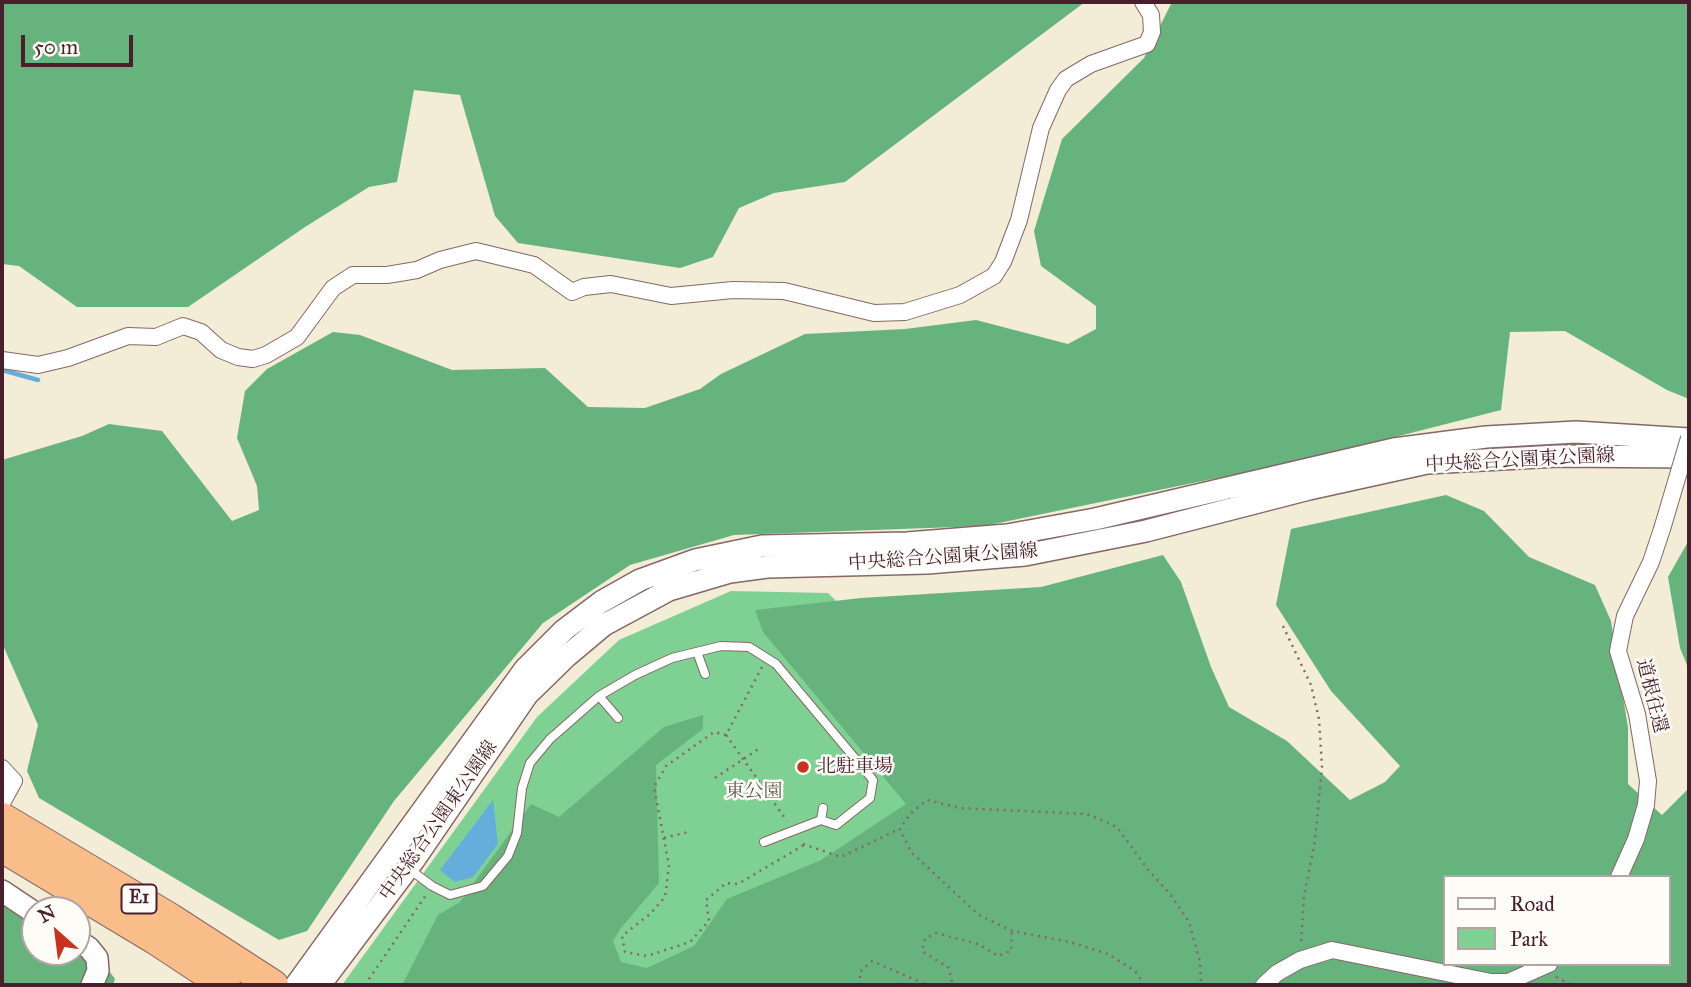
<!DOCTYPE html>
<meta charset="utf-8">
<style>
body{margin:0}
#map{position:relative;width:1691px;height:987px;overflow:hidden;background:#f3ecd6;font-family:"IM FELL Great Primer",serif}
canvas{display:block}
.frame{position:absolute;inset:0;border:4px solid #4a1f2b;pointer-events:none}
.legend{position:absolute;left:1443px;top:875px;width:228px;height:91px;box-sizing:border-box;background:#fdfcf7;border:2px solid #b5a4a5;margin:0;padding:9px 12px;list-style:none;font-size:21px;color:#4a1f2b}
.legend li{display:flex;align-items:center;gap:14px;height:35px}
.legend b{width:35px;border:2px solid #b5a4a5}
.north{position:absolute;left:21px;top:896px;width:70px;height:70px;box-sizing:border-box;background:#fdfcf7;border:2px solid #b5a4a5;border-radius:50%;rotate:332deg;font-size:19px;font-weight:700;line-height:28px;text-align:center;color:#4a1f2b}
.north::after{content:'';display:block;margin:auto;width:24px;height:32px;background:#c8321e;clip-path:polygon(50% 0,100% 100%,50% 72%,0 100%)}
.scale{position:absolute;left:21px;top:35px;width:112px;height:32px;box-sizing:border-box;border:4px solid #4a1f2b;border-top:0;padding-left:9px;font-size:21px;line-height:24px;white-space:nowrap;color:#4a1f2b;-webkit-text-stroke:5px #fdfcf7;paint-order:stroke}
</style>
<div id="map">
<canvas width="1691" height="987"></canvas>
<div class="frame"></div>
<ul class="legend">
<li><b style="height:9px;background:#fff"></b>Road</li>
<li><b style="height:19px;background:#7fd193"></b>Park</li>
</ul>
<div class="north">N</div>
<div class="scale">50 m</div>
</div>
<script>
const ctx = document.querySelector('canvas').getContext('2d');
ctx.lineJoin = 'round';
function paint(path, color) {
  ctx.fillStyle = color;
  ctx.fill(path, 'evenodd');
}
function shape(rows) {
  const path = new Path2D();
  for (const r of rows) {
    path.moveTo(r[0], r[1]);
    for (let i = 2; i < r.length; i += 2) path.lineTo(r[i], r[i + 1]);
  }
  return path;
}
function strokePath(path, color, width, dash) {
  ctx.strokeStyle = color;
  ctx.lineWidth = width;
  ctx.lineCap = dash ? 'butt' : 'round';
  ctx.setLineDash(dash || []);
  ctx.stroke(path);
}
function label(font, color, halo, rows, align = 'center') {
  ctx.font = font + ' "IM FELL Great Primer","Noto Serif JP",serif';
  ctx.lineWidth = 5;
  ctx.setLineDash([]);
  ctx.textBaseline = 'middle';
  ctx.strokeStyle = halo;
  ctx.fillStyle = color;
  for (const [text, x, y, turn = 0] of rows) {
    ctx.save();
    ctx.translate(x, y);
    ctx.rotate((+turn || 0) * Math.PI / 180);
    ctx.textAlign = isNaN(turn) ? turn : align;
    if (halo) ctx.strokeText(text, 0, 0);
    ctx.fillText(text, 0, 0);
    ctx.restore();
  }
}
const green = shape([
 [731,591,828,593,932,696,1444,964,1668,964,1689,985,342,985,537,717,619,640]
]);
const forest = shape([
 [2,2,1085,2,845,182,774,193,739,208,713,257,680,268,518,243,495,216,460,95,414,90,397,182,369,187,305,227,188,307,77,307,19,266,2,264],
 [1172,2,1689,2,1689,399,1667,390,1565,331,1510,332,1501,410,1305,460,984,526,734,535,630,565,543,623,394,801,307,931,279,940,39,798,27,771,38,725,2,643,2,460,82,436,109,424,162,431,232,521,259,510,257,486,237,438,245,391,267,369,333,332,360,335,452,370,545,368,588,407,645,408,700,389,721,374,805,334,905,329,976,320,1068,344,1096,329,1096,306,1041,266,1034,231,1062,139,1144,58],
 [1446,495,1484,511,1529,557,1595,585,1611,621,1628,728,1628,784,1662,815,1689,788,1689,985,402,985,438,915,460,902,531,804,559,817,664,727,703,715,703,729,656,765,659,883,621,928,613,941,621,962,647,968,694,946,727,899,821,860,906,804,763,632,755,610,861,598,1041,587,1163,555,1181,582,1211,667,1229,707,1287,741,1350,800,1385,782,1400,766,1331,691,1276,605,1291,529],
 [1444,877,1668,877,1668,964,1444,964],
 [1689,540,1689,670,1680,648,1668,577],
 [2,878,48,910,35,910,35,952,77,952,83,935,115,979,113,985,2,985]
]);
const water = shape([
 [493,800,498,844,473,877,455,882,440,870]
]);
const stream = shape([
 [2,370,38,380]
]);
const path = shape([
 [1283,626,1311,685,1319,719,1322,767,1315,841,1304,896,1301,943],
 [762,667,726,735,787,821],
 [726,735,714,732,666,766,654,787,669,866,665,897,650,914,622,936,625,952,647,956,690,942,709,921,706,900,726,883,738,884,804,845],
 [715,778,760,748],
 [664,838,688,832],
 [803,844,841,857,899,829],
 [1556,977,1572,985],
 [365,985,426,895],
 [860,985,860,972,872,961,927,985],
 [946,985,952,982,949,968,922,951,925,939,936,933,978,944,998,956,1011,951,1012,931],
 [1144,985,1135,971,1108,954,1070,942,1012,931,979,915,911,852,900,829,910,814,927,800,960,808,1087,814,1117,827,1149,871,1170,894,1189,922,1200,962,1201,985]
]);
const service = shape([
 [697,652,705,674],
 [599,696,618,718],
 [821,820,823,808],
 [408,868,432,886,450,895,483,886,508,856,517,833,522,788,530,763,550,739,599,696,635,675,672,658,721,646,749,647,776,664,873,780,870,798,836,825,821,820,764,842]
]);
const minor = shape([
 [2,360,38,365,68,358,128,336,156,337,183,326,201,332,221,350,238,357,253,359,266,355,297,337,333,288,353,275,387,275,417,270,440,260,476,251,534,265,572,292,584,287,611,284,671,296,733,290,784,291,874,313,905,312,960,295,994,276,1003,262,1019,220,1041,128,1058,90,1066,79,1091,64,1147,44,1152,32,1151,15,1143,2],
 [2,768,14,781,2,803],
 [1619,877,1636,839,1646,805,1648,781,1637,714,1618,651,1625,616,1651,562,1662,529],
 [1264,985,1277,973,1300,960,1332,950,1491,982,1508,982,1549,964]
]);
const tertiary = shape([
 [2,891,35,913],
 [77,940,89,948,97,958,98,971,92,985],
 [296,985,525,669,564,630,601,602,640,580,695,560,762,546,907,543,1007,535,1095,519,1394,449,1486,437,1576,432,1689,439],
 [320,985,414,860,527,695,567,656,604,625,669,590,730,572,767,567,927,563,1025,555,1146,531,1309,489,1427,463,1558,456,1689,457]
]);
const motorway = shape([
 [2,818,171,919,273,985],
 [2,847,155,939,225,985]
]);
const minorBridge = shape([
 [1662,529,1689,438]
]);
const markers = [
 [803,767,7,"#c8321e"]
];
const shields = [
 [139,899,35]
];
const shieldNames = [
 ["E1",139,899]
];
const streetNames = [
 ["中央総合公園東公園線",1520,461,-3],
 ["中央総合公園東公園線",943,558,-4],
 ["道根往還",1651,696,76],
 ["中央総合公園東公園線",439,821,-55]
];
const poiNames = [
 ["北駐車場",817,767]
];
const parkNames = [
 ["東公園",754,792]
];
paint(green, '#7fd193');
paint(forest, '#67b37d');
paint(water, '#64aedc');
strokePath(stream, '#64aedc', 4.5);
strokePath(service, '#856767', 10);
strokePath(minor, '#856767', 18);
strokePath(tertiary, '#856767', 24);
strokePath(motorway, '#856767', 32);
strokePath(path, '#856767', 2.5, [2, 5]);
strokePath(service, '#fff', 8);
strokePath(minor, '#fff', 16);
strokePath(tertiary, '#fff', 21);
strokePath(motorway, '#f8bd89', 30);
strokePath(minorBridge, '#856767', 18, []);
strokePath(minorBridge, '#fff', 16);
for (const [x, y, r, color] of markers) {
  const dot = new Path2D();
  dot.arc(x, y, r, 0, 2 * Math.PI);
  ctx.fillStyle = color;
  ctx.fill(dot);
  strokePath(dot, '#fdfcf7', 2.5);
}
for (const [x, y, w] of shields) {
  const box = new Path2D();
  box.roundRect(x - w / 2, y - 14.5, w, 29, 5);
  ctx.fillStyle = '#fdfcf7';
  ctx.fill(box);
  strokePath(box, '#4a1f2b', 2);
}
label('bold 18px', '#4a1f2b', null, shieldNames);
label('19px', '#4a1f2b', '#fdfcf7', streetNames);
label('19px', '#4a1f2b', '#fdfcf7', poiNames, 'left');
label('19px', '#5d5d4f', '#fdfcf7', parkNames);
</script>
